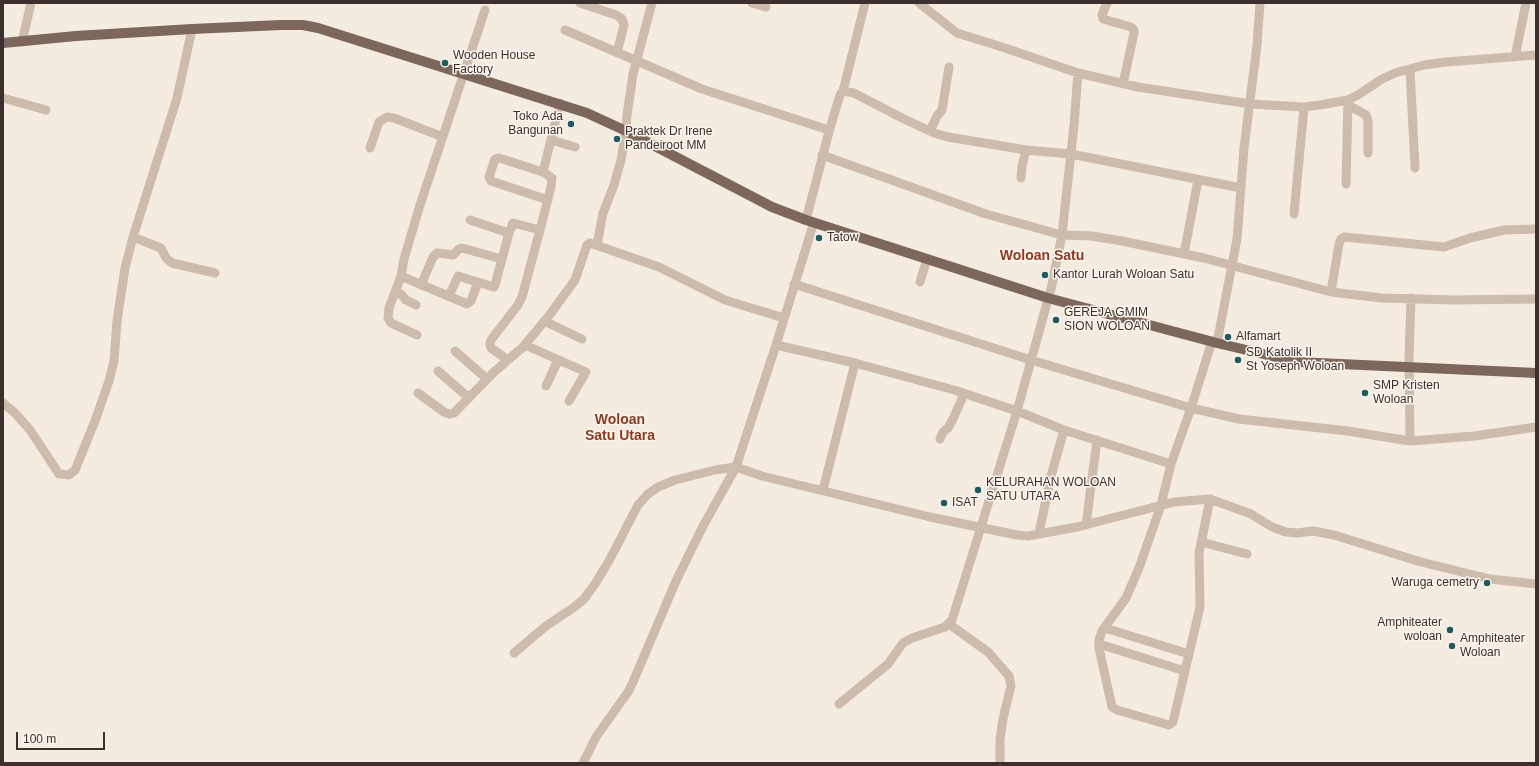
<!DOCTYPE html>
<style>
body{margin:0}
#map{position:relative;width:1539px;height:766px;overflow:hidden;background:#f4ebe1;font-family:Arial,sans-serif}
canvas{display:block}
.frame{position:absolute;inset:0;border:4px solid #3b302b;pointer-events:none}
.scale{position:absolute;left:16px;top:732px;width:89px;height:18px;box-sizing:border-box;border:2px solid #3b302b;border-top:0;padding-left:5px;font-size:12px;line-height:14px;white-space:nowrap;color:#3b302b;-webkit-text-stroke:3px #fbf5ee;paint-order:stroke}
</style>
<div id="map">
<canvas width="1539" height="766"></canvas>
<div class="frame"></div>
<div class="scale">100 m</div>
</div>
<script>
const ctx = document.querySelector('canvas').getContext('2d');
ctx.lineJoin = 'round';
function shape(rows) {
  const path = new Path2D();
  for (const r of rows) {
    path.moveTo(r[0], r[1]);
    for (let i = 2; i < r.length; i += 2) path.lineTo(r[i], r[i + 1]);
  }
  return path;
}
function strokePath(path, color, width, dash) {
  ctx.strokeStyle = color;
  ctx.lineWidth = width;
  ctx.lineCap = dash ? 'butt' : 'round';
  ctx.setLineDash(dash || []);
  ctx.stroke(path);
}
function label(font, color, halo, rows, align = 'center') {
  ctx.font = font + ' Arial,sans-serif';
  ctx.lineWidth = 3;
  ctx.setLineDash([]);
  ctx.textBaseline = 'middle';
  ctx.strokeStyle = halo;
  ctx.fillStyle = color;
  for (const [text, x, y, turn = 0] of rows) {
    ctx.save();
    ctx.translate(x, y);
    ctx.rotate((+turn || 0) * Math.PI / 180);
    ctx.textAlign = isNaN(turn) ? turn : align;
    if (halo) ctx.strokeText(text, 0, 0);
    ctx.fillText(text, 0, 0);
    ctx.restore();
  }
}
const minor = shape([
 [580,3,616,15,622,19,624,25,617,53],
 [752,3,766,7],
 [919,3,957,33,1002,47,1078,73,1138,87,1250,104,1304,107,1320,105,1348,100,1358,95,1382,79,1395,73,1424,65,1446,62,1536,55],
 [1107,3,1102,15,1103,19,1131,27,1134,30,1134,33,1123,84],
 [565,30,702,89,829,130],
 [22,42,31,3],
 [1515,57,1526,3],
 [1410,69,1415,168],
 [843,91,865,3],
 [3,98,46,110],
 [1348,105,1366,115,1368,121,1368,153],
 [930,131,937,116,942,110,949,67],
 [551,140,575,147],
 [370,148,379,122,387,117,394,118,443,137],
 [822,155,986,214,1062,235,1092,236,1122,241,1204,258,1331,292,1382,298,1452,300,1536,299],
 [543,172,560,103],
 [1021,178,1022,166,1026,150],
 [1346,184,1348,100],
 [1294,214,1304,107],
 [470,220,509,233],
 [806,220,830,128,840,95,843,91,854,93,904,119,934,133,948,137,1026,150,1071,154,1241,188],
 [133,237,161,248,166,258,172,263,215,273],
 [597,245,603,213,614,185,621,160,626,131,627,115,633,74,652,3],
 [1184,254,1198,180],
 [401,276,404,259,420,205,485,10],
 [920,282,927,259],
 [794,284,1031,360,1191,408,1239,419,1348,431,1410,441,1475,436,1536,427],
 [421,285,433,257,437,253,453,255,459,249,462,248,502,259],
 [396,291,401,294,406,300,416,305],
 [1331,292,1339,244,1341,239,1344,237,1444,247,1470,238,1504,230,1536,229],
 [449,296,458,276,494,287,495,285,509,233,513,223,540,230],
 [544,321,582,339],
 [417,335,391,323,388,318,389,308,401,276,467,304,471,301,478,282],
 [1217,343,1237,239,1244,148,1257,45,1260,3],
 [525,345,586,372,569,401],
 [776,345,855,363,954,390,1017,411,1064,430,1171,464],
 [455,351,487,379],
 [508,360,491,348,490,344,491,340,518,305,522,297,540,230,551,187,552,178,543,172,499,158,495,159,489,177,491,181,548,200],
 [438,371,469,398],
 [546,386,558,360],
 [418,393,444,412,450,414,454,413,494,372,523,347,548,317,575,280,587,245,590,243,659,267,725,300,784,318],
 [3,403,15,413,30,430,59,474,69,475,75,470,95,421,109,381,114,361,117,321,125,268,133,237,177,98,192,29],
 [940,439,943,432,948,428,953,419,964,394],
 [1410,441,1409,359,1411,298],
 [823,490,855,363],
 [1210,499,1199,553,1200,607,1173,722,1169,725,1117,710,1112,707,1099,648,1099,640,1102,631,1126,598,1139,568,1161,505,1171,464,1191,408,1212,341],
 [1086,525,1097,440],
 [1039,533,1051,476,1064,430],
 [1201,542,1247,554],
 [949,624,988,652,1009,676,1011,686,1003,719,1000,739,1000,763],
 [1105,628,1189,654],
 [1099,644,1185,671],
 [514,653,546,626,573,608,584,599,595,584,610,559,638,505,648,494,658,487,675,480,715,470,736,467,762,476,930,517,1017,535,1028,536,1077,527,1174,502,1210,499,1251,514,1272,527,1286,532,1297,533,1313,531,1334,535,1421,562,1490,579,1536,584],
 [839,704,888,664,903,643,912,638,945,627,952,620,1017,411,1052,285,1062,235,1074,125,1078,73],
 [583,763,596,737,628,692,633,682,676,581,703,526,736,467,776,345,814,222]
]);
const major = shape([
 [3,43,76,36,192,29,281,25,303,25,318,28,587,113,626,131,772,207,806,220,1048,298,1217,343,1297,362,1536,373]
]);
const markers = [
 [445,63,4,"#1f5a5e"],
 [571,124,4,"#1f5a5e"],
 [617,139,4,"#1f5a5e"],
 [819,238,4,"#1f5a5e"],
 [1045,275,4,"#1f5a5e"],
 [1056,320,4,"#1f5a5e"],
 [1228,337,4,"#1f5a5e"],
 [1238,360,4,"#1f5a5e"],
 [1365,393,4,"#1f5a5e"],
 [978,490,4,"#1f5a5e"],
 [944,503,4,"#1f5a5e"],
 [1487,583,4,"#1f5a5e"],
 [1450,630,4,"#1f5a5e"],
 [1452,646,4,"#1f5a5e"]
];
const poiNames = [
 ["Wooden House",453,56],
 ["Factory",453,70],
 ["Toko Ada",563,117,"right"],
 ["Bangunan",563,131,"right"],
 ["Praktek Dr Irene",625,132],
 ["Pandeiroot MM",625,146],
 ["Tatow",827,238],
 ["Kantor Lurah Woloan Satu",1053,275],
 ["GEREJA GMIM",1064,313],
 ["SION WOLOAN",1064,327],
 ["Alfamart",1236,337],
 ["SD Katolik II",1246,353],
 ["St Yoseph Woloan",1246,367],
 ["SMP Kristen",1373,386],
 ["Woloan",1373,400],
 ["KELURAHAN WOLOAN",986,483],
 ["SATU UTARA",986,497],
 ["ISAT",952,503],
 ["Waruga cemetry",1479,583,"right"],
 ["Amphiteater",1442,623,"right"],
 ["woloan",1442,637,"right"],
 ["Amphiteater",1460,639],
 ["Woloan",1460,653]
];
const quarterNames = [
 ["Woloan Satu",1042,256],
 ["Woloan",620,420],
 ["Satu Utara",620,436]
];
strokePath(minor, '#cdbbac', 9);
strokePath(major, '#7d675c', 10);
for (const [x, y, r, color] of markers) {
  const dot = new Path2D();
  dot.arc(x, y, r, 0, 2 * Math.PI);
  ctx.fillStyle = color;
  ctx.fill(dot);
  strokePath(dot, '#fbf5ee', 1.5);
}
label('12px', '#3b302b', '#fbf5ee', poiNames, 'left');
label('bold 14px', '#8c3b22', '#fbf5ee', quarterNames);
</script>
